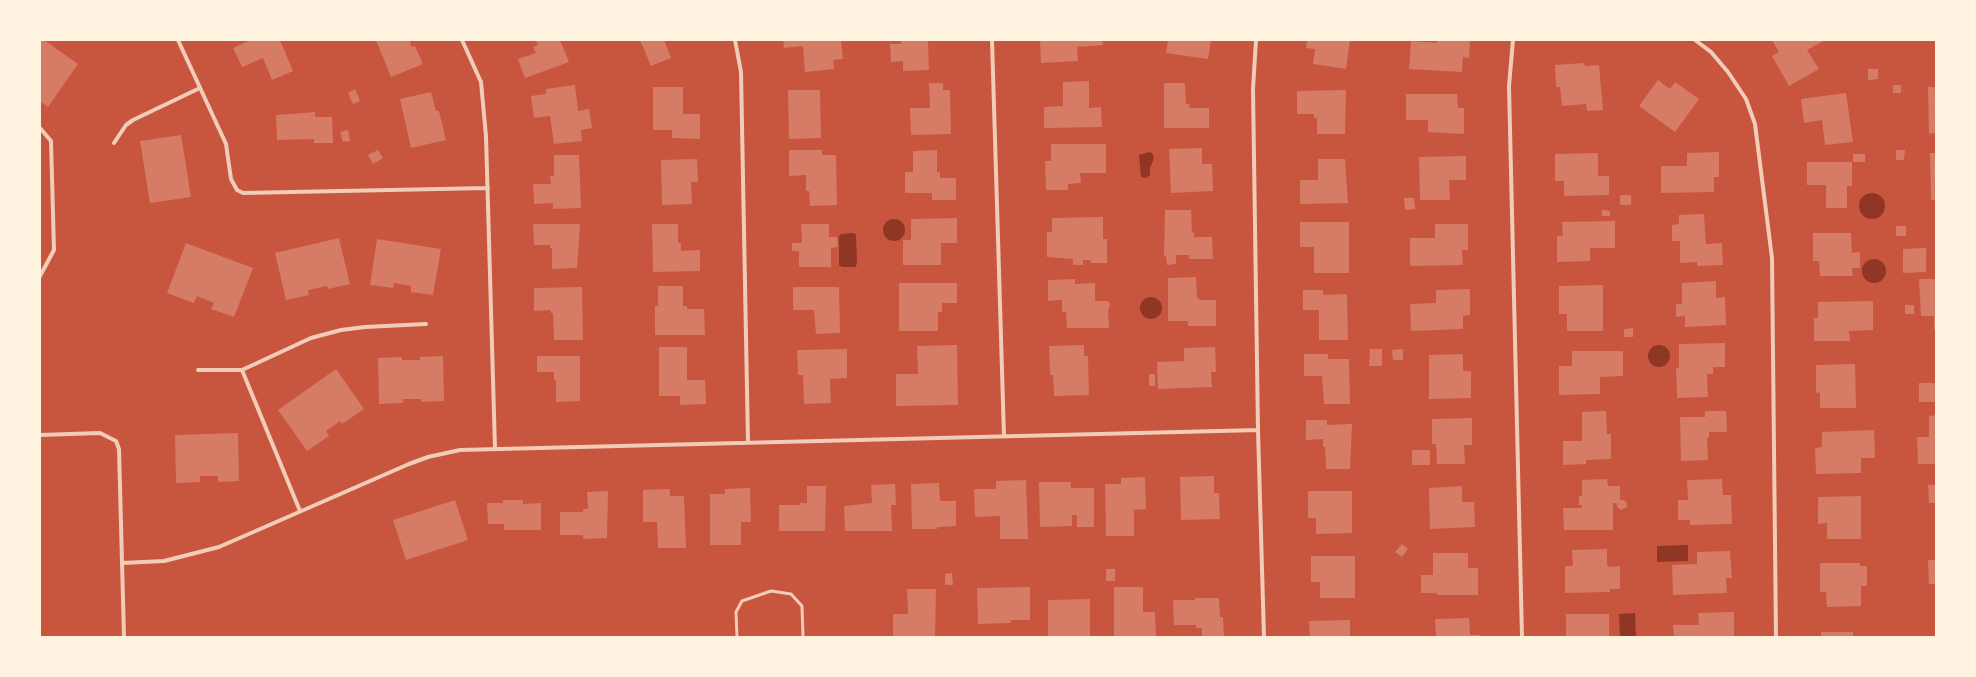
<!DOCTYPE html>
<style>
body{margin:0}
#map{position:relative;width:1976px;height:677px;overflow:hidden;background:#c8553d;font-family:Signika,sans-serif}
canvas{display:block}
.frame{position:absolute;inset:0;border:41px solid #fff3e0;pointer-events:none}
</style>
<div id="map">
<canvas width="1976" height="677"></canvas>
<div class="frame"></div>
</div>
<script>
const ctx = document.querySelector('canvas').getContext('2d');
ctx.lineJoin = 'round';
function paint(path, color) {
  ctx.fillStyle = color;
  ctx.fill(path, 'evenodd');
}
function shape(rows) {
  const path = new Path2D();
  for (const r of rows) {
    if (r.length === 3) {
      path.moveTo(r[0] + r[2], r[1]);
      path.arc(r[0], r[1], r[2], 0, 2 * Math.PI);
      continue;
    }
    path.moveTo(r[0], r[1]);
    for (let i = 2; i < r.length; i += 2) path.lineTo(r[i], r[i + 1]);
  }
  return path;
}
function strokePath(path, color, width, dash) {
  ctx.strokeStyle = color;
  ctx.lineWidth = width;
  ctx.lineCap = dash ? 'butt' : 'round';
  ctx.setLineDash(dash || []);
  ctx.stroke(path);
}
const water = shape([
 [1149,152,1152,153,1154,158,1150,168,1150,175,1146,178,1141,177,1139,155],
 [1872,206,13],
 [894,230,11],
 [854,233,856,235,857,264,855,267,842,267,839,265,839,236,841,234],
 [1874,271,12],
 [1151,308,11],
 [1659,356,11],
 [1688,545,1688,561,1657,562,1657,546],
 [1635,613,1636,637,1620,637,1619,614]
]);
const building = shape([
 [40,40,44,40,78,64,48,107,40,101],
 [251,40,280,40,293,71,272,80,263,58,242,67,233,48],
 [376,40,409,40,412,47,415,46,423,64,391,77],
 [536,40,560,40,569,62,525,78,518,59,536,53,533,47,538,45],
 [640,40,664,40,671,58,651,66],
 [783,40,841,40,843,59,833,60,834,69,805,72,803,46,784,48],
 [901,40,928,40,929,70,903,71,903,61,891,62,890,44,901,44],
 [1040,40,1102,40,1103,45,1077,47,1078,61,1041,63],
 [1168,40,1211,40,1208,59,1166,53],
 [1307,40,1350,40,1346,69,1313,64,1315,49,1306,48],
 [1437,40,1470,40,1469,58,1463,57,1462,72,1409,69,1411,41,1437,43],
 [1772,40,1825,40,1807,50,1819,69,1789,86,1772,56,1779,52],
 [1584,63,1585,66,1599,65,1603,110,1587,111,1586,104,1562,106,1560,87,1556,87,1555,65],
 [1868,69,1878,69,1878,79,1868,80],
 [1658,80,1670,89,1675,82,1699,99,1675,132,1639,106],
 [1089,81,1089,108,1101,107,1102,127,1044,128,1044,107,1063,106,1063,82],
 [929,83,943,83,943,90,950,90,951,134,911,135,910,108,930,108],
 [1164,83,1185,83,1186,104,1189,104,1190,108,1209,108,1209,128,1164,128],
 [575,85,578,111,589,109,592,128,581,130,582,141,554,144,550,116,534,118,531,96,546,94,546,89],
 [1893,85,1901,85,1901,93,1893,93],
 [653,87,683,87,683,114,700,114,700,139,672,138,672,130,653,130],
 [1928,87,1936,87,1936,133,1929,134],
 [355,89,360,101,353,104,348,93],
 [788,90,820,90,821,138,789,139],
 [1346,90,1345,134,1317,134,1317,118,1314,118,1314,114,1297,114,1297,91],
 [431,92,436,111,439,111,446,140,411,148,400,99],
 [1846,93,1853,142,1825,145,1822,120,1804,123,1801,99],
 [1406,94,1457,94,1458,108,1464,108,1464,134,1428,132,1428,120,1406,120],
 [315,112,315,117,332,117,333,143,314,143,314,139,277,140,276,115],
 [348,130,350,141,343,142,340,132],
 [181,135,191,197,150,203,140,141],
 [1051,144,1106,144,1106,173,1080,173,1081,183,1068,184,1068,190,1046,190,1045,161,1051,161],
 [1202,148,1202,164,1212,164,1213,191,1171,193,1169,149],
 [378,150,383,158,373,164,368,155],
 [789,150,822,150,822,155,836,155,837,205,810,206,809,191,806,191,806,175,789,176],
 [937,150,937,172,940,172,940,178,956,178,956,200,932,200,932,193,905,193,905,172,913,172,913,151],
 [1896,150,1905,150,1904,160,1896,160],
 [1719,152,1719,177,1714,177,1714,192,1661,193,1661,166,1687,166,1687,153],
 [1598,153,1598,176,1609,176,1609,195,1564,196,1564,181,1555,181,1555,154],
 [1930,153,1936,153,1936,200,1931,200],
 [1853,154,1865,154,1865,162,1853,162],
 [554,155,579,155,581,208,553,209,553,203,534,204,533,184,551,184,550,176,554,176],
 [1466,156,1466,180,1449,180,1450,200,1420,200,1419,157],
 [697,159,698,182,691,182,692,204,662,205,661,160],
 [1318,159,1345,159,1348,203,1300,204,1300,180,1318,180],
 [1807,162,1852,162,1852,186,1847,186,1847,208,1826,208,1826,185,1807,185],
 [1620,195,1631,195,1631,205,1620,205],
 [1404,198,1414,198,1415,209,1405,210],
 [1165,210,1191,210,1192,233,1194,232,1194,237,1212,237,1213,259,1189,259,1189,255,1176,255,1176,264,1167,265,1166,256,1164,256],
 [1602,210,1610,211,1610,216,1602,216],
 [1704,214,1706,244,1722,243,1723,265,1697,266,1697,262,1680,263,1680,241,1672,241,1672,225,1679,224,1679,215],
 [1103,217,1103,239,1107,239,1107,263,1091,263,1091,260,1083,260,1083,265,1073,265,1073,259,1047,257,1047,232,1052,232,1052,218],
 [957,218,957,243,941,243,941,265,903,265,903,240,911,240,911,219],
 [1615,221,1615,248,1590,248,1590,261,1557,262,1557,236,1563,236,1562,222],
 [1300,222,1349,222,1349,273,1314,273,1314,247,1300,247],
 [533,224,580,224,577,268,552,269,552,248,550,248,550,245,534,245],
 [652,224,678,224,678,243,681,243,681,251,700,250,700,271,653,272],
 [801,224,829,224,829,237,837,237,838,247,831,248,831,267,799,267,799,251,792,251,792,243,802,243],
 [1435,224,1468,224,1468,250,1462,250,1463,265,1410,266,1410,238,1435,238],
 [1896,226,1906,226,1906,236,1896,236],
 [1813,233,1851,233,1852,253,1860,252,1860,268,1852,268,1853,276,1820,276,1819,261,1813,261],
 [339,238,350,284,328,289,327,286,308,290,309,295,286,300,275,253],
 [377,239,441,249,433,295,411,292,411,286,394,283,393,288,370,285],
 [186,243,253,268,234,317,211,309,214,303,197,296,194,303,167,293],
 [1926,248,1926,272,1903,273,1903,249],
 [1196,277,1197,298,1199,298,1199,300,1216,300,1216,326,1188,326,1188,321,1168,321,1168,278],
 [1075,279,1075,284,1095,283,1095,301,1108,301,1110,304,1108,311,1109,328,1067,328,1066,312,1062,312,1062,300,1048,301,1048,280],
 [1919,279,1936,279,1936,330,1934,330,1934,316,1921,316],
 [1716,281,1716,298,1725,297,1726,325,1685,327,1685,316,1676,317,1676,304,1682,304,1682,283],
 [899,283,957,283,957,303,942,303,942,312,938,312,938,331,899,331],
 [1603,285,1603,331,1567,331,1567,314,1559,314,1559,286],
 [658,286,683,286,683,306,687,306,687,309,704,309,705,335,655,335,655,306,658,306],
 [582,287,583,340,554,340,553,313,551,313,551,310,534,311,534,288],
 [793,287,839,287,840,333,816,334,814,310,793,310],
 [1470,289,1470,315,1463,316,1463,329,1411,331,1410,304,1436,303,1436,290],
 [1303,290,1323,290,1323,295,1347,294,1348,340,1319,340,1319,310,1303,310],
 [1873,301,1873,330,1849,331,1850,341,1814,341,1814,318,1818,318,1818,302],
 [1905,305,1914,305,1914,314,1905,314],
 [1633,328,1633,337,1624,337,1624,329],
 [1725,343,1725,367,1713,367,1713,374,1707,374,1708,397,1677,398,1676,368,1679,368,1679,344],
 [957,345,958,405,896,406,896,374,918,374,917,346],
 [1084,345,1084,356,1088,356,1089,395,1054,396,1053,375,1050,375,1049,346],
 [659,347,687,347,687,380,705,380,706,404,680,405,680,396,659,396],
 [1215,347,1216,372,1211,372,1212,387,1158,389,1157,362,1184,361,1184,348],
 [847,349,847,378,830,379,831,403,804,404,803,375,798,375,797,350],
 [1370,349,1382,349,1382,366,1369,366],
 [1403,349,1403,360,1393,360,1392,350],
 [1572,351,1623,351,1623,376,1600,377,1600,394,1559,395,1559,366,1572,366],
 [1304,354,1328,354,1328,359,1349,359,1350,404,1324,404,1322,376,1304,376],
 [1463,354,1463,371,1471,371,1471,398,1429,399,1429,355],
 [443,356,444,401,421,402,421,399,403,399,403,403,379,404,378,358,402,357,402,360,420,360,420,357],
 [537,356,580,356,580,401,556,402,556,380,554,380,554,372,537,372],
 [1855,364,1856,408,1820,408,1820,392,1816,393,1816,365],
 [336,369,364,409,342,424,340,421,326,431,329,436,307,451,278,410],
 [1149,374,1155,374,1155,386,1149,386],
 [1919,383,1936,383,1936,402,1919,402],
 [1606,411,1607,434,1611,434,1611,459,1586,460,1586,464,1563,465,1563,441,1582,441,1582,412],
 [1705,411,1726,411,1727,432,1709,432,1709,438,1707,438,1708,460,1681,461,1680,417,1705,417],
 [1936,415,1936,464,1918,464,1917,437,1929,437,1929,416],
 [1472,418,1472,445,1464,445,1465,464,1437,464,1436,444,1432,444,1432,419],
 [1306,420,1327,420,1327,425,1352,424,1350,469,1326,469,1325,447,1323,447,1323,439,1306,440],
 [1874,430,1875,458,1861,458,1861,473,1816,474,1815,448,1822,447,1822,432],
 [238,433,239,481,218,482,218,476,200,476,200,482,176,483,175,435],
 [1412,450,1430,450,1430,465,1412,465],
 [1214,476,1214,493,1219,493,1220,519,1181,520,1180,477],
 [1145,477,1146,509,1134,510,1134,536,1106,536,1105,484,1121,484,1121,478],
 [1607,479,1608,486,1620,486,1620,500,1624,500,1627,503,1627,507,1621,510,1617,507,1617,503,1613,503,1613,530,1564,530,1563,508,1582,508,1582,505,1579,505,1579,496,1582,496,1582,480],
 [1722,479,1723,495,1731,495,1732,524,1690,525,1690,520,1678,520,1678,500,1688,500,1687,480],
 [1026,480,1028,539,1000,539,1000,516,975,517,974,489,996,489,996,481],
 [1039,482,1071,482,1071,488,1094,488,1094,527,1077,527,1077,515,1072,515,1072,526,1040,527],
 [939,483,940,501,956,501,956,526,937,527,937,529,912,529,911,484],
 [895,484,896,505,891,505,892,531,845,531,844,506,872,503,871,485],
 [1928,485,1936,485,1936,503,1929,503],
 [807,486,826,486,825,531,779,531,779,505,800,505,800,503,807,503],
 [1462,486,1462,502,1474,502,1475,527,1430,529,1429,488],
 [750,488,751,522,741,522,741,545,710,545,710,494,725,494,725,489],
 [670,489,670,496,684,496,686,548,658,548,657,522,643,522,643,490],
 [608,491,607,538,583,539,583,535,560,535,560,512,583,512,583,509,588,509,587,492],
 [1308,491,1352,491,1352,533,1316,534,1316,518,1308,518],
 [1861,496,1861,539,1827,539,1827,523,1818,524,1818,497],
 [455,500,468,540,406,560,393,520],
 [503,500,523,500,523,504,541,503,541,530,504,530,504,524,488,524,487,503,503,503],
 [1402,544,1408,549,1402,557,1395,552],
 [1607,549,1607,565,1609,567,1620,566,1620,589,1610,589,1610,592,1565,593,1565,566,1573,566,1572,550],
 [1730,551,1732,578,1726,578,1727,593,1673,595,1672,565,1697,564,1697,552],
 [1433,553,1468,553,1468,568,1478,568,1478,595,1437,595,1437,593,1421,593,1421,575,1433,575],
 [1311,556,1355,556,1355,598,1320,598,1320,582,1311,582],
 [1928,560,1936,560,1936,584,1929,584],
 [1820,563,1860,563,1860,566,1867,566,1867,586,1861,586,1861,606,1827,607,1826,592,1820,592],
 [1106,569,1115,569,1115,581,1106,581],
 [952,573,953,585,945,585,945,574],
 [1030,587,1030,620,1011,620,1011,623,978,624,977,588],
 [1114,587,1143,587,1143,612,1155,612,1156,637,1114,637],
 [907,589,936,589,935,637,893,637,893,614,908,614],
 [1195,598,1219,598,1220,617,1223,617,1224,637,1202,637,1202,628,1196,628,1196,625,1174,625,1173,600,1195,600],
 [1090,599,1090,636,1048,637,1048,600],
 [1734,612,1734,637,1674,637,1673,625,1699,625,1698,613],
 [1566,614,1609,614,1609,637,1566,637],
 [1469,618,1470,635,1480,635,1480,637,1436,637,1435,619],
 [1350,620,1350,637,1310,637,1309,621],
 [1821,632,1853,632,1853,637,1821,637]
]);
const service = shape([
 [737,637,736,612,742,601,771,591,791,594,802,606,803,637]
]);
const minor = shape([
 [178,40,226,144,231,179,237,190,243,193,488,188],
 [462,40,481,82,486,136,495,449],
 [735,40,741,72,748,442],
 [992,40,1004,436],
 [1256,40,1253,89,1258,430,1264,637],
 [1513,40,1509,86,1522,637],
 [1695,40,1711,52,1728,72,1746,99,1755,124,1772,258,1776,637],
 [40,128,51,141,54,250,40,276],
 [114,143,126,125,133,120,200,88],
 [198,370,242,370,311,338,341,330,365,327,426,324],
 [242,370,300,511],
 [40,435,100,433,116,441,119,449,124,637],
 [122,563,164,561,219,547,409,464,428,457,460,450,1258,430]
]);
paint(water, '#8f3625');
paint(building, '#d67c66');
strokePath(service, '#f1ccb7', 3);
strokePath(minor, '#f1ccb7', 4);
</script>
